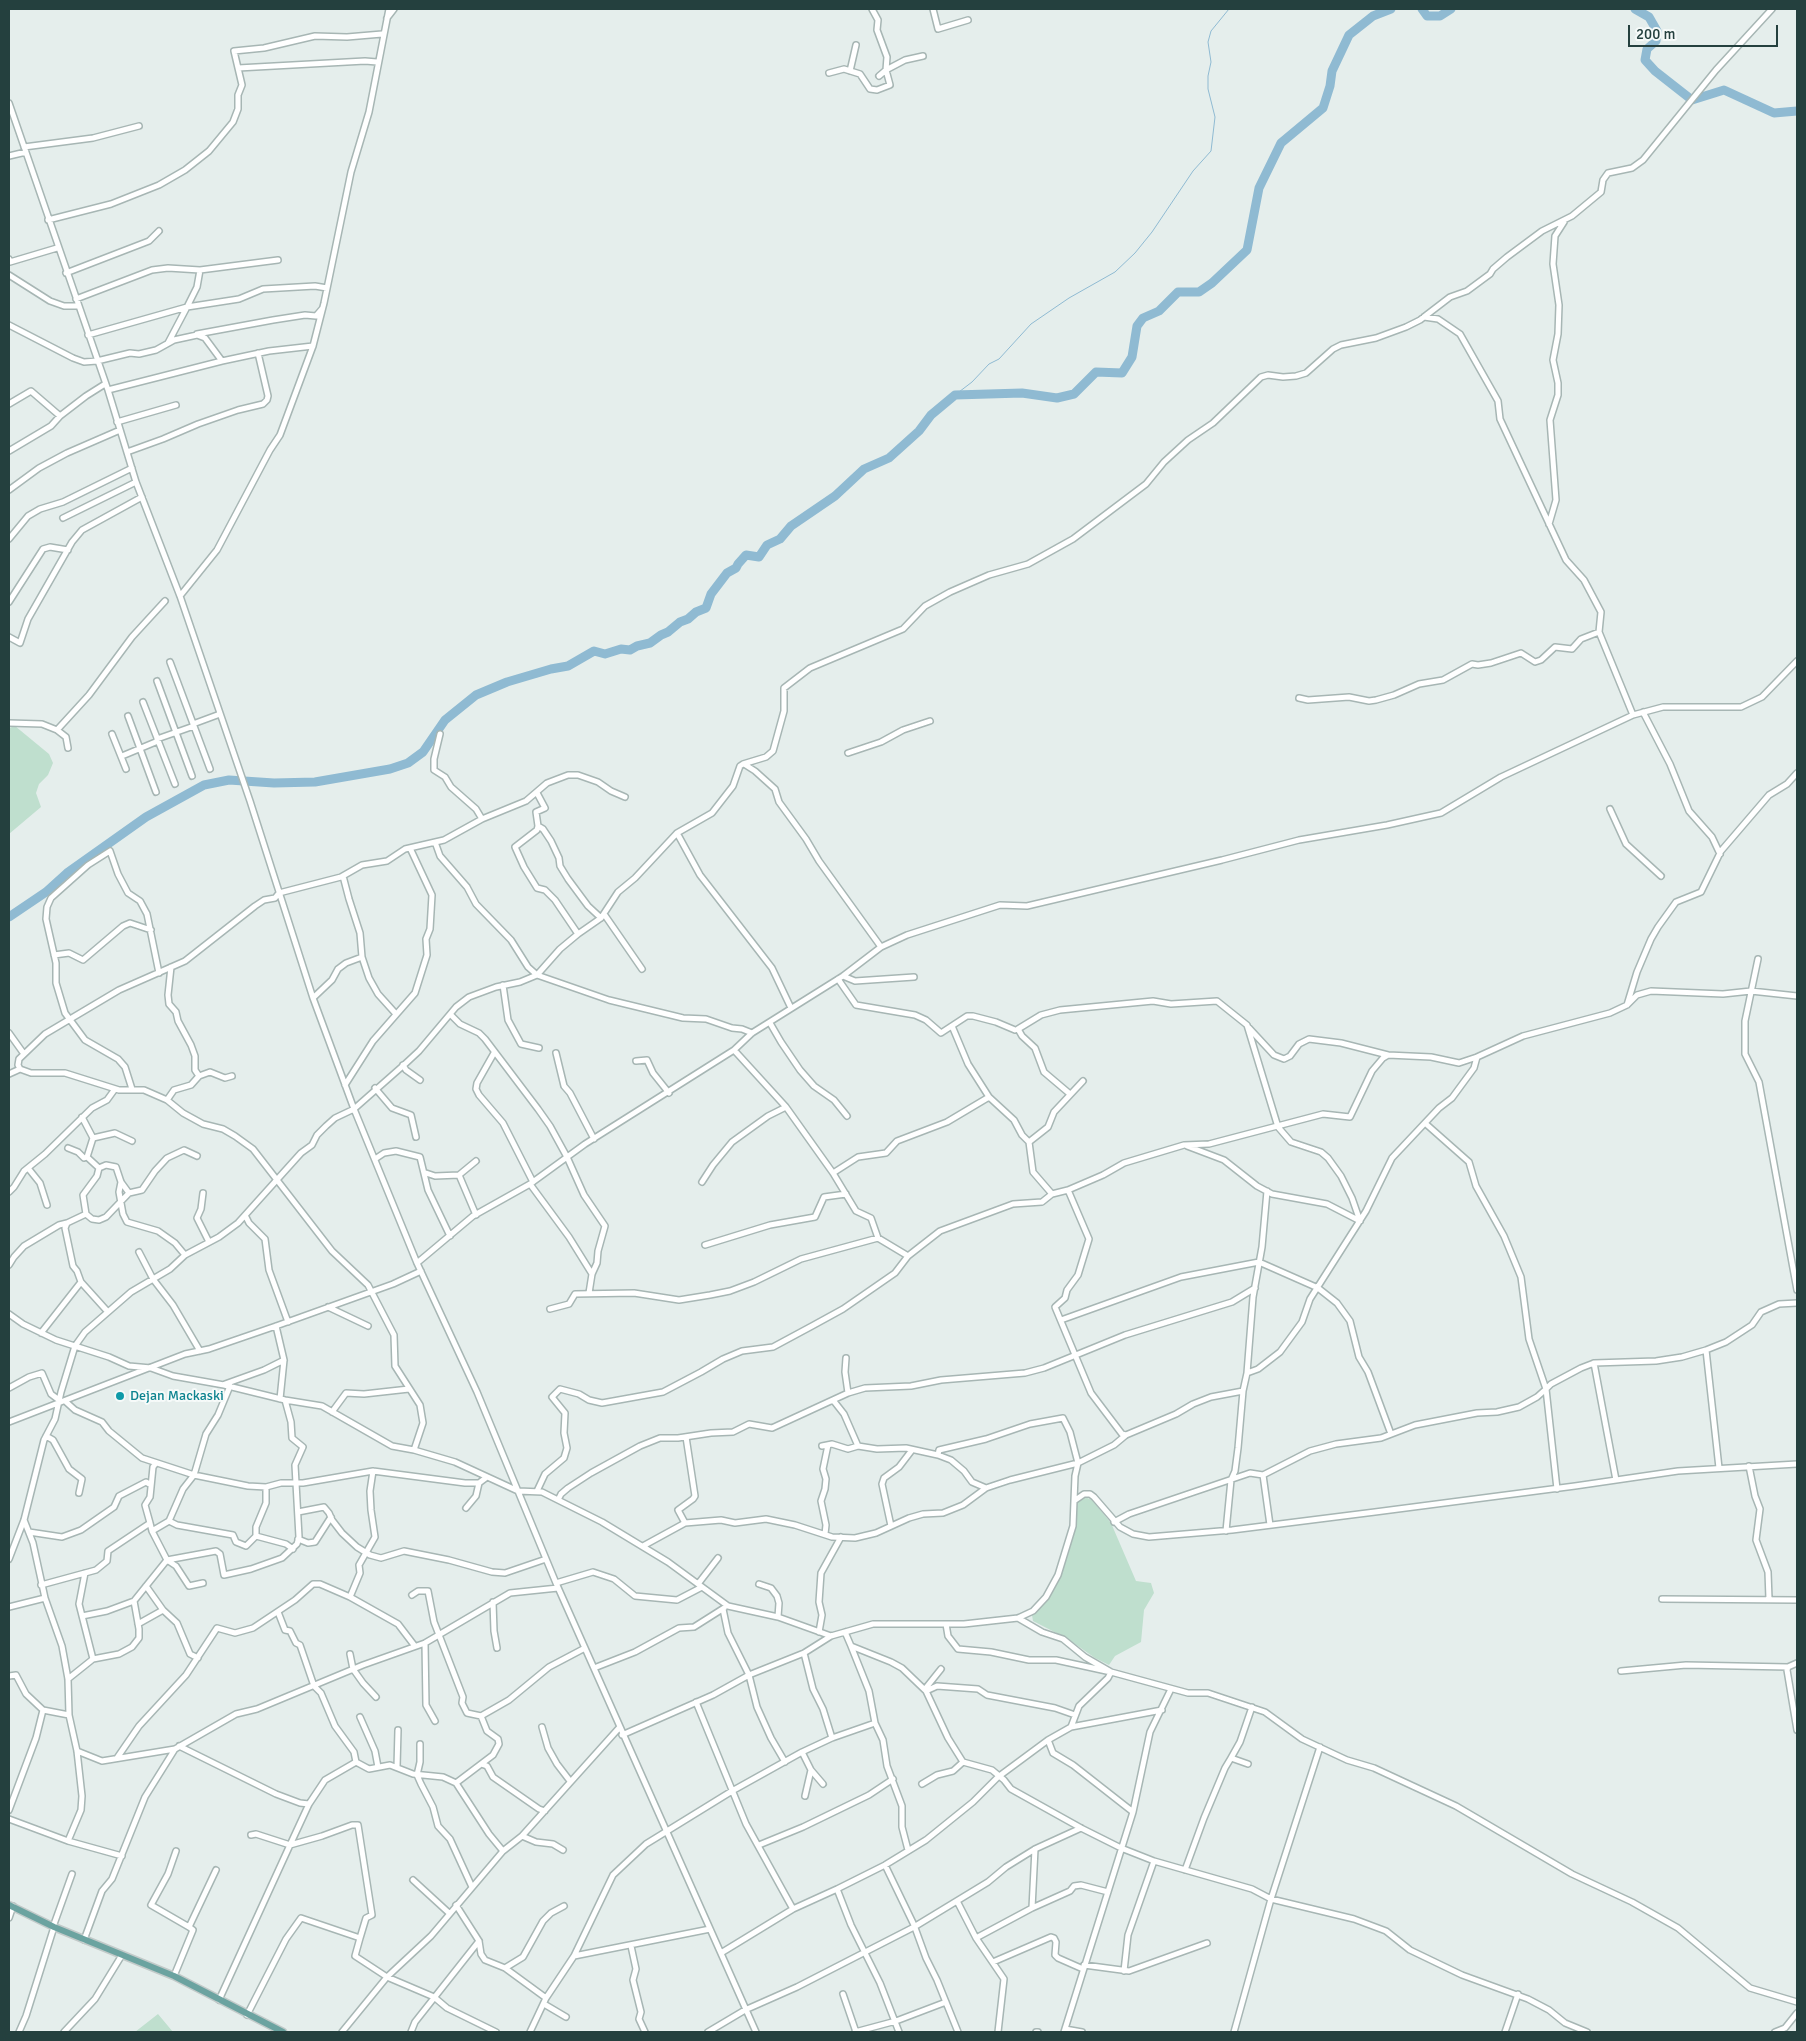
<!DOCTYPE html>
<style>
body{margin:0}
#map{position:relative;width:1806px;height:2041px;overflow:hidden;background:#e5eeec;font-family:Signika,sans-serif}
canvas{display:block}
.frame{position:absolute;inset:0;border:10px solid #24403e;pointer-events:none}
.scale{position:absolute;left:1628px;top:25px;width:150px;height:22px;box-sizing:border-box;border:2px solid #24403e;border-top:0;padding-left:6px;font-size:15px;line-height:18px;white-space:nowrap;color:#24403e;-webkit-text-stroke:4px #f6faf9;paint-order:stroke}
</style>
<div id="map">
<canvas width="1806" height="2041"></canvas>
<div class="frame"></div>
<div class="scale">200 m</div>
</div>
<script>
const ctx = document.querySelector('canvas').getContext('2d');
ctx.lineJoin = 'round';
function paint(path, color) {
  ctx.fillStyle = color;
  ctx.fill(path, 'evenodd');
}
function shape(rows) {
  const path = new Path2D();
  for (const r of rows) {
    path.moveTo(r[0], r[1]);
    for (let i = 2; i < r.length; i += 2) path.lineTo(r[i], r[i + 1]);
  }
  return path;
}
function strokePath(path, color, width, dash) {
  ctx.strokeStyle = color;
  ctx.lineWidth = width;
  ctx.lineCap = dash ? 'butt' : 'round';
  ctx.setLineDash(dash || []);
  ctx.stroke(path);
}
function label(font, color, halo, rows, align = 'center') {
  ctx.font = font + ' Signika,sans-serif';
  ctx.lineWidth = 4;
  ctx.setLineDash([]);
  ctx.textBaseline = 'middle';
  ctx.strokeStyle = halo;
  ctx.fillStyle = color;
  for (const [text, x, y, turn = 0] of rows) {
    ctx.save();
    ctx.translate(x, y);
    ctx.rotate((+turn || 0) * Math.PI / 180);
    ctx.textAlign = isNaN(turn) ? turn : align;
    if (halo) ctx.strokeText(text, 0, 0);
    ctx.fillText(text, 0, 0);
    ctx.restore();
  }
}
const green = shape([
 [15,726,49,754,53,763,48,775,39,784,36,793,41,807,9,834,9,728],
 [1085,1497,1092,1500,1111,1523,1136,1581,1151,1583,1154,1593,1144,1610,1141,1642,1115,1656,1109,1665,1095,1658,1068,1639,1033,1621,1032,1615,1050,1592,1067,1558,1074,1534,1076,1504,1079,1498],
 [158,2014,173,2032,135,2032]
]);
const stream = shape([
 [955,395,972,382,989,364,999,359,1031,324,1069,298,1115,272,1135,253,1152,232,1193,171,1211,151,1215,117,1208,89,1208,76,1211,62,1208,42,1211,31,1229,9]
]);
const river = shape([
 [1422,9,1427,16,1440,16,1451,9],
 [1635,9,1649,17,1657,31,1656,41,1647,49,1645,60,1655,71,1692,100,1724,90,1774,113,1797,111],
 [9,917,46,892,67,873,146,817,204,785,229,780,274,783,315,782,390,769,408,763,423,752,445,720,476,695,507,682,551,669,568,666,594,651,605,654,621,649,630,650,637,646,650,643,661,635,668,632,680,622,688,619,696,612,706,608,711,594,727,573,736,568,738,564,746,555,759,557,767,545,780,539,791,526,835,496,864,469,889,458,919,431,931,415,955,395,1022,393,1057,398,1074,394,1096,372,1122,373,1132,357,1137,326,1143,318,1159,311,1178,292,1199,292,1212,283,1247,250,1259,188,1281,143,1323,108,1330,86,1332,71,1349,35,1373,16,1391,9]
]);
const minor = shape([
 [933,9,938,29,968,20],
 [387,18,394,9],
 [238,68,365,61,377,62],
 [850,71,856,45],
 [829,73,844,69,860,74,870,89,877,90,890,85,886,70,887,57,877,30,878,20,872,9],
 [879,76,886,70,905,60,923,56],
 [9,103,108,390,136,482,180,596,250,801,313,998,354,1109,417,1263,477,1392,556,1583,756,2032],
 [24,147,93,138,139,126],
 [9,156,26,152],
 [48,220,111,204,159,185,185,170,209,151,233,122,238,109,238,95,242,85,234,51,264,48,315,36,347,37,382,34],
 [9,259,10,262,57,248],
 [66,273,149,241,159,231],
 [9,275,50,301,64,306,78,306],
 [76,299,152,270,168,268,200,270,278,260],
 [1424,317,1438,319,1460,334,1498,401,1500,419,1566,560,1584,580,1601,612,1599,632,1633,715],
 [9,325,73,358,84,362,97,361,130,353,139,354,156,350,174,340,197,335,205,338,222,361,269,351,313,346],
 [197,334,273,320,305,315,316,316,322,309],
 [88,335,187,307,197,287,200,270],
 [168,343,187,307,239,299,263,289,315,286,327,288],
 [108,390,222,361],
 [9,404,31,391,60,416],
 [117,422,176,405],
 [9,451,51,426,60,416,86,396,105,384],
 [127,452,163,439,198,424,238,410,263,404,267,400,268,396,258,353],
 [9,490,39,468,67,453,120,430],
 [63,518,136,482],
 [1549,524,1556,500,1550,420,1558,395,1558,383,1553,360,1558,334,1559,305,1553,264,1555,236,1564,222],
 [9,539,28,516,40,509,63,502,132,468],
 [180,596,217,550,270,450,280,435,313,346,324,303,351,172,369,112,389,9],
 [9,602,43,549,50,547,68,550],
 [9,637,20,643,28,619,72,542,82,530,142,497],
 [170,662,210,769],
 [157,681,192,776],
 [1299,698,1308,700,1349,697,1369,701,1376,700,1394,695,1419,684,1443,680,1472,664,1478,665,1491,663,1521,653,1535,662,1541,660,1555,647,1572,649,1581,639,1599,632],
 [143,702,175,784],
 [1643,712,1670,764,1689,811,1712,837,1720,854],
 [128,716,156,792],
 [9,723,42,724,57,730,66,737,68,748],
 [193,724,220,714],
 [57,730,89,695,132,637,165,601],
 [112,734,126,769],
 [440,734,434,759,434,770,445,777,451,787,476,809,482,819],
 [157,739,194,726],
 [848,753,881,742,903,730,930,721],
 [122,756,158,741],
 [744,764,755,771,775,789,779,802,806,839,819,861,881,947],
 [537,793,545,808,536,812,538,826,537,830,515,847,524,867,537,888,545,890,555,900,578,934],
 [1610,809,1626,844,1661,876],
 [538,826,543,829,551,841,559,858,560,866,568,879,588,906,601,918],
 [677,833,700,875,772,968,791,1008],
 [435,842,440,856,467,887,476,904,511,940,528,967,537,975,609,1000,683,1018,706,1019,732,1028,742,1029,752,1033],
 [343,876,349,899,360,933,362,957,369,978,378,994,396,1014],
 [604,914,642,969],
 [54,955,69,953,83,960,123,926,130,923,151,930],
 [1758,959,1745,1021,1745,1054,1759,1082,1797,1290],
 [171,967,168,995,169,1004,176,1012,178,1021,191,1045,195,1056,195,1070,199,1076],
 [843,976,855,981,914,977],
 [838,979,856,1005,915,1015,926,1020,941,1033,967,1016,973,1016,996,1022,1015,1030,1018,1029,1022,1036,1035,1048,1044,1072,1070,1094],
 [503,985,508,1020,521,1044,539,1048],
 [313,998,332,980,338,969,346,963,362,957],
 [1627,1005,1637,972,1651,939,1658,927,1676,902,1701,892,1721,851,1769,795,1787,784,1797,773],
 [451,1015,460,1024,479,1033,485,1039,538,1109,550,1126,567,1157,584,1195,605,1226,598,1251,597,1263,592,1274,589,1293],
 [770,1023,781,1042,800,1070,814,1086,834,1100,847,1116],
 [1249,1028,1274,1055,1284,1059,1290,1056,1299,1044,1309,1039,1341,1043,1388,1055],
 [1018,1029,1041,1015,1060,1010,1153,1001,1171,1004,1217,1001,1247,1025,1278,1127,1291,1142,1321,1152,1328,1158,1341,1176,1352,1198,1360,1221],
 [9,1033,24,1054],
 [734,1050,786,1107,833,1173,856,1211,871,1218,878,1238,908,1256],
 [494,1053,477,1083,476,1089,479,1095,503,1123,533,1182],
 [556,1053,564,1086,570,1093,594,1139],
 [636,1061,647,1060,653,1073,669,1093],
 [403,1065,406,1070,420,1080],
 [20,1069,18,1065,19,1059,45,1034,119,990,185,961,255,906,264,900,275,898,279,893,341,877,362,865,387,861,405,849,444,840,482,819,526,801,547,783,568,775,578,775,598,782,611,791,625,797],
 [9,1074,20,1069,31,1073,65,1073,119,1090,144,1090,167,1100,183,1113,203,1124,223,1129,235,1136,253,1149,332,1251,368,1285,394,1335,395,1366,420,1405,423,1423,414,1450],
 [345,1085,373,1041,415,993,427,955,426,939,430,929,432,895,410,848],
 [375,1088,392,1108,411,1115,416,1137],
 [132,1089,125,1067,118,1059,85,1040,65,1013,56,983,56,963,46,919,47,907,51,898,88,865,110,851,118,874,128,893,140,901,147,914,159,973],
 [989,1097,1014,1120,1022,1135,1029,1142,1048,1127,1054,1112,1083,1081],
 [167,1100,174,1090,191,1085,199,1076,210,1072,225,1078,232,1076],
 [93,1138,115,1133,132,1141],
 [1187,1146,1224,1160,1257,1186,1272,1194,1327,1204,1360,1221],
 [68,1148,78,1152,84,1158,87,1157,93,1138,82,1117],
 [87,1157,99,1168],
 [375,1159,384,1153,396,1151,420,1157,428,1190,450,1236],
 [28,1168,40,1183,47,1205],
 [426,1173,435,1176,459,1175,476,1161],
 [833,1173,858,1157,886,1153,897,1141,947,1122,989,1097,968,1064,952,1026],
 [459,1175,476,1215],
 [121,1182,119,1192,123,1214,127,1222,158,1231,175,1243,185,1255],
 [702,1182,713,1165,732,1142,768,1116,786,1107],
 [530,1184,569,1237,592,1274],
 [1068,1190,1103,1175,1124,1163,1184,1145,1209,1144,1323,1114,1350,1117,1372,1071,1383,1058,1388,1055,1431,1057,1459,1063,1477,1057],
 [9,1192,14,1187,24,1171,45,1154,92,1108,107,1100,115,1089],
 [203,1193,201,1209,197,1218,209,1242],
 [1052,1194,1068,1190,1089,1239,1078,1275,1067,1290,1065,1298,1055,1307,1091,1393,1122,1434,1126,1435],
 [86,1214,92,1219,99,1220,106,1217,129,1193],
 [246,1217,249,1223,265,1239,269,1270,288,1322],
 [705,1245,770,1225,815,1217,824,1197,846,1194],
 [139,1252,153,1279,173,1305,200,1351],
 [417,1263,473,1216,530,1184,585,1144,734,1050,752,1033,843,976,881,947,907,935,1000,905,1027,906,1222,860,1299,840,1387,825,1441,813,1501,777,1633,715,1663,707,1741,707,1762,697,1797,661],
 [9,1265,14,1257,24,1246,59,1225,67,1223],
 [81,1282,108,1312],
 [328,1307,368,1326],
 [550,1309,569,1304,575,1294,634,1293,679,1300,710,1295,730,1291,754,1282,801,1259,878,1238],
 [9,1314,23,1324,56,1340,109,1357,129,1366,151,1368,173,1376,224,1385,285,1400,322,1406,392,1446,414,1450,455,1462,518,1491,542,1492,602,1522,668,1562,728,1606,778,1617,831,1636,873,1624,964,1624,1018,1618,1033,1611,1046,1597,1058,1575,1073,1526,1074,1501,1084,1494,1090,1494,1094,1497,1120,1527,1133,1534,1149,1537,1232,1530,1375,1512,1575,1486,1678,1471,1797,1464],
 [1061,1320,1181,1277,1259,1262,1318,1288,1337,1303,1350,1321,1359,1357,1368,1372,1391,1434],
 [276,1326,284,1360,280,1399],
 [41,1333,81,1282,77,1271,73,1266,65,1228,67,1223,86,1214,83,1195,97,1176,99,1168,106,1165,116,1167,121,1182,129,1193,142,1190,155,1171,167,1158,184,1150,197,1156],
 [1706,1350,1719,1468],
 [846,1358,845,1372,848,1393],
 [1594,1363,1616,1480],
 [1247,1373,1253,1297,1262,1247,1267,1191],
 [225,1384,264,1370,284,1360],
 [9,1388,29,1377,42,1373,51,1394,59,1400],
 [833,1400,844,1414,858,1446],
 [65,1401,75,1410,102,1422,109,1431,142,1458,194,1475,248,1486,266,1487,281,1483,303,1483,373,1471,465,1483,479,1483,487,1477],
 [332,1412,346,1393,364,1394,409,1389],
 [9,1422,185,1354,209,1349,276,1326,393,1284,421,1271],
 [46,1436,53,1440,69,1469,82,1479,79,1493],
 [822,1446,832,1444,848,1449,858,1446,877,1449,906,1448,938,1455,951,1460,964,1471,972,1482,986,1488],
 [938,1455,939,1450,986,1439,1030,1424,1063,1418,1070,1432,1078,1463,1075,1476,1074,1501],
 [1749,1466,1755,1496,1760,1509,1756,1540,1768,1572,1769,1599],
 [373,1471,370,1491,371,1510,375,1537,359,1565,360,1573,350,1597,398,1624,414,1645],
 [1557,1489,1546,1389,1551,1384,1581,1368,1594,1363,1656,1361,1682,1357,1706,1350,1726,1342,1752,1325,1761,1312,1779,1304,1797,1303],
 [537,1491,545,1474,564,1458,567,1448,564,1433,565,1413,552,1397,560,1389,579,1394,589,1400,602,1403,663,1392,701,1372,723,1359,742,1351,773,1347,812,1326,843,1309,895,1273,908,1256,940,1231,1013,1204,1042,1202,1052,1194,1033,1172,1029,1142],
 [558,1500,561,1494,568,1488,591,1473,640,1446,660,1438,678,1438,711,1433,733,1432,749,1424,772,1428,848,1393,865,1388,911,1386,941,1380,1025,1373,1044,1368,1125,1335,1232,1302,1255,1288],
 [466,1508,476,1496,479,1483],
 [298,1512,324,1507,329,1513,332,1520,342,1533,357,1547,370,1555,381,1558,404,1551,449,1560,492,1572,505,1573,546,1559],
 [24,1520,33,1543,45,1598,62,1646,68,1679,69,1715,77,1751,82,1796,81,1810,68,1841],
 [169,1521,177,1525,233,1535,236,1542,246,1546,256,1536,256,1527,266,1503,266,1487],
 [1114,1522,1129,1514,1250,1473,1263,1475],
 [150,1523,152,1531,169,1521,183,1489,194,1475,206,1434,218,1415,230,1386],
 [685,1523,678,1510,693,1499,695,1496,686,1437],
 [1270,1525,1263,1475,1310,1451,1336,1444,1381,1438,1415,1425,1477,1413,1497,1412,1519,1407,1537,1397,1546,1389,1529,1339,1521,1277,1504,1236,1476,1186,1469,1162,1426,1124],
 [891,1526,882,1484,884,1478,899,1467,912,1450],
 [152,1531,167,1560,176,1566,189,1586,203,1583],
 [1226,1531,1231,1480,1235,1471,1238,1448,1243,1391],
 [29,1532,62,1537,81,1530,114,1507,119,1496,146,1482,151,1485],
 [825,1534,826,1525,821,1501,825,1489,826,1479,823,1469,828,1445],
 [256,1536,286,1544,293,1549],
 [298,1539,308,1543,315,1542,331,1517],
 [643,1546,685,1523,721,1520,735,1523,766,1519,795,1525,832,1537,855,1538,876,1533,909,1518,923,1514,943,1513,963,1505,986,1488,1010,1480,1078,1463,1114,1445,1126,1435,1176,1414,1193,1404,1211,1397,1243,1391,1247,1373,1258,1369,1280,1352,1302,1322,1310,1299,1366,1211,1392,1158,1439,1108,1452,1098,1474,1068,1477,1057,1523,1036,1610,1013,1627,1005,1637,995,1651,991,1723,994,1751,991,1797,996],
 [9,1559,24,1520,44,1440,55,1419,61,1392,75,1346,85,1332,131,1292,170,1269,185,1255,219,1237,238,1223,301,1153,312,1145,317,1135,326,1126,335,1118,354,1109,405,1064,419,1051,456,1007,469,997,496,987,520,982,537,975,560,949,578,934,601,918,618,892,635,878,677,833,712,813,733,786,740,766,743,764,766,757,773,751,784,711,784,688,810,668,903,629,925,606,950,592,989,575,1028,564,1073,539,1146,484,1164,462,1188,440,1213,423,1261,377,1268,375,1283,377,1296,376,1306,373,1333,349,1341,345,1376,338,1406,327,1420,320,1450,297,1467,291,1490,274,1493,269,1507,257,1542,231,1572,216,1601,192,1603,180,1608,173,1632,168,1643,160,1716,70,1772,9],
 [85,1573,79,1604,93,1659],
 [556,1583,593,1572,614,1579,635,1596,677,1600,702,1587],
 [698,1584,718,1558],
 [759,1584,771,1588,777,1596,779,1603,778,1617],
 [41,1585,96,1570,107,1561,108,1551,150,1523,145,1505,150,1497,153,1467,156,1463],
 [412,1595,418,1591,428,1591,434,1622,463,1697,462,1703,467,1713,481,1716,509,1700,549,1667,585,1648],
 [1662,1599,1797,1600],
 [493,1602,494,1631,497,1648],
 [9,1607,45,1598],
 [723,1609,728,1633,749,1675,757,1707,771,1738,785,1762],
 [163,1610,177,1623,190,1654,198,1658],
 [278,1612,285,1630,290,1631,296,1643,300,1645,314,1686,321,1693,335,1726,354,1752,356,1762],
 [82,1616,107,1611,134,1601],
 [1018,1618,1042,1632,1063,1639,1085,1657,1111,1672,1188,1693,1208,1693,1265,1712,1302,1739,1347,1760,1374,1768,1456,1806,1572,1874,1632,1902,1678,1928,1750,1988,1797,2002],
 [138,1624,163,1610,146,1586],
 [819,1632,822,1615,819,1602,821,1573,841,1537],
 [845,1632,851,1646,891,1662,902,1668,926,1691,948,1738,963,1762,992,1770,1004,1780,1011,1789,1081,1828,1121,1848,1154,1861,1252,1889,1271,1899,1354,1919,1386,1931,1410,1950,1462,1975,1528,1999,1549,2010,1565,2023,1587,2032],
 [425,1643,426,1705,435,1721],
 [851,1646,869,1691,875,1723],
 [804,1653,813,1689,823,1709,832,1738],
 [350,1654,353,1669,363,1683,376,1697],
 [1797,1663,1788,1667,1787,1670,1797,1730],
 [594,1668,635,1652,679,1628,694,1627,724,1608],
 [1621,1671,1686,1665,1788,1667],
 [9,1676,16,1675,26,1694,43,1710,69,1715],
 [68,1679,93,1659,119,1654,132,1647,139,1638,139,1629,134,1601,167,1560,216,1551,220,1554,224,1575,251,1569,282,1558,297,1544,299,1537,295,1465,303,1447,292,1438,291,1422,285,1400],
 [925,1689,941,1669],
 [926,1691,937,1686,978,1689,987,1695,1055,1708,1075,1715],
 [696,1702,746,1824,793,1909],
 [360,1717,375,1751,378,1767],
 [542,1727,548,1748,557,1764,570,1781],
 [1071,1727,1162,1710],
 [622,1735,713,1695,749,1675,804,1653,831,1636],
 [1048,1740,1053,1753,1073,1765,1133,1812,1064,2032],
 [420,1744,420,1762,417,1775,421,1784,433,1807,438,1826,450,1839,472,1887],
 [179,1746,276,1794,300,1803,309,1804],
 [77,1751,102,1761,175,1749,236,1714,257,1709,363,1665,425,1643,510,1593,558,1588],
 [802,1752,811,1770,805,1796],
 [117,1758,139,1726,186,1675,217,1628,235,1633,253,1628,295,1600,313,1584,320,1584,350,1597],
 [1231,1758,1240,1742,1252,1707],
 [481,1764,487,1766,493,1777,539,1809,545,1811],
 [397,1767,398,1730],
 [811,1770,823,1784],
 [456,1783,493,1755,499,1744,498,1739,487,1731,481,1716],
 [922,1784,937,1775,953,1771,963,1762],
 [9,1810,36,1738,43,1710],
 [1133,1812,1150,1732,1171,1689],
 [9,1819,68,1841,122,1856],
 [251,1835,256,1834,290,1845,309,1804,325,1780,356,1762,369,1769,390,1765,413,1774,443,1777,456,1783,489,1834,503,1851],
 [522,1836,536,1842,553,1844,563,1850],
 [759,1845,803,1827,869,1795,893,1779],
 [176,1851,168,1874,151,1905,189,1927],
 [885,1865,914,1925,926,1958,937,1980,958,2032],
 [1185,1870,1204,1818,1225,1768,1231,1758,1248,1764],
 [413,1880,449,1913],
 [837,1889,851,1925,880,1983,899,2032],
 [957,1901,976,1938,1004,1979,998,2032],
 [456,1905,479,1941,481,1954,485,1960,505,1968,546,1998],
 [1032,1908,1035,1849],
 [9,1918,13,1906],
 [53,1927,72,1874],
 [976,1938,1032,1908,1070,1891,1074,1886,1081,1885,1108,1892],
 [84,1940,102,1891,112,1879,145,1797,175,1749],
 [631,1946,636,1969,633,1980,641,2012,639,2019,645,2032],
 [721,1953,793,1909,837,1889,885,1865,926,1840,973,1802,998,1777,1048,1740,1071,1727,1079,1706,1108,1678,1111,1672,1056,1660,1029,1660,991,1652,958,1649,948,1636,946,1624],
 [574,1956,613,1875,646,1844,732,1791,802,1752,832,1738,875,1723,883,1740,887,1766,902,1806,902,1827,908,1850],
 [993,1962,1051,1937,1054,1938,1056,1942,1055,1955,1058,1958,1083,1969],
 [1084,1965,1129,1971,1207,1943],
 [505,1968,523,1957,543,1921,551,1913,564,1906],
 [1124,1971,1128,1935,1154,1861],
 [174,1976,193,1930,189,1927,216,1870],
 [843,1994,856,2032],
 [219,2000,290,1845,322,1836,352,1825,358,1825,372,1915,366,1918,360,1938],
 [544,2004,566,2017],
 [247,2015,286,1939,301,1918,360,1938,355,1956,387,1977,434,1997,447,2008,496,2032],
 [1065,2029,1082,2032],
 [19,2032,26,2016,54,1927],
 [64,2032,95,1999,122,1955],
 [342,2032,387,1977,431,1936,503,1851,522,1836,619,1728],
 [411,2032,415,2022,479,1941],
 [530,2032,546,1998,574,1956,710,1929],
 [708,2032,745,2010,797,1987,914,1927,988,1882,1006,1867,1035,1849,1081,1828],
 [855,2032,896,2021,946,2002],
 [1036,2032,1038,2032],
 [1234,2032,1271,1899,1320,1747],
 [1505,2032,1518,1994],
 [1775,2032,1785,2028,1797,2013]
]);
const major = shape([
 [9,1905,54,1927,174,1976,283,2032]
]);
const markers = [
 [120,1396,5,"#0f9aa8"]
];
const cultureNames = [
 ["Dejan Mackaski",130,1396]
];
paint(green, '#bfdfce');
strokePath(stream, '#8fbad2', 1);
strokePath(river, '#8fbad2', 9);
strokePath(minor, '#a7b6b4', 8);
strokePath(major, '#c2cac9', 9);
strokePath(minor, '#fff', 5);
strokePath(major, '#6ba3a0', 6);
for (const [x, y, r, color] of markers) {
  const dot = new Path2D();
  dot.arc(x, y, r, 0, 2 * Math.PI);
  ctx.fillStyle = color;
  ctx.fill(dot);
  strokePath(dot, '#f6faf9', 2);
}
label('14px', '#0d838f', '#f6faf9', cultureNames, 'left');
</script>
